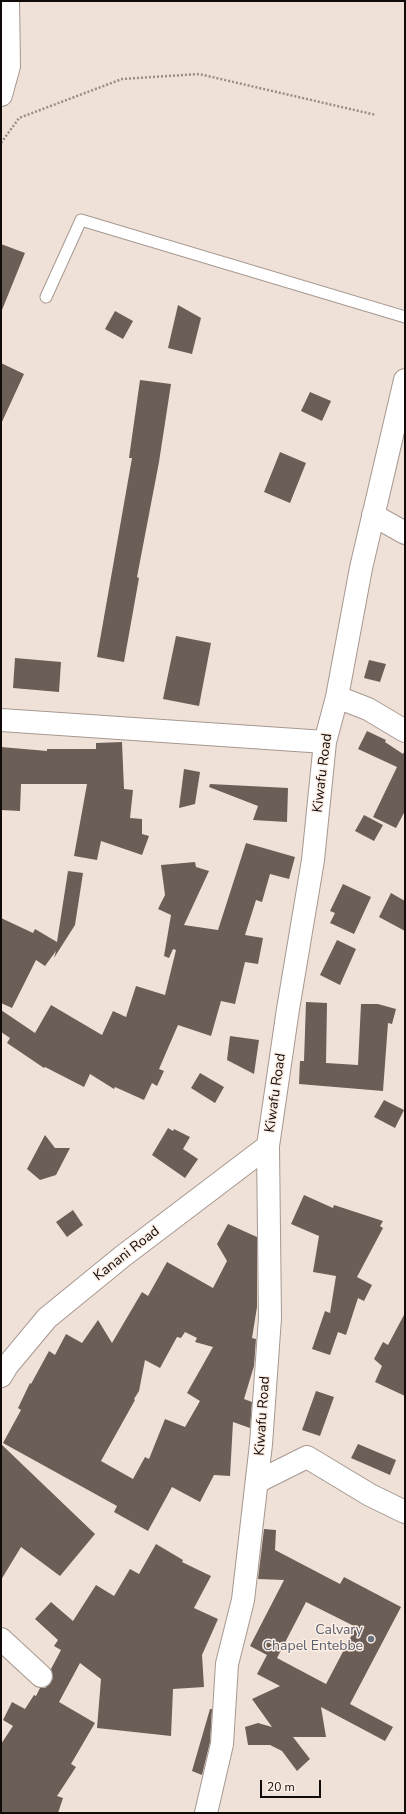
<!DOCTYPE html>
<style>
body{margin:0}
#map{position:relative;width:406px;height:1814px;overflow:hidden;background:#f0e1d8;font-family:"Nunito Sans",sans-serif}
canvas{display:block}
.frame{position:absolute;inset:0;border:2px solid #100b08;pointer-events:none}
.scale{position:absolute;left:260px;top:1780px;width:61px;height:18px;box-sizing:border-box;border:2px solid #100b08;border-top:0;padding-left:5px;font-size:12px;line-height:14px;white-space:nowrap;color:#100b08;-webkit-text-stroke:3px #fdeee5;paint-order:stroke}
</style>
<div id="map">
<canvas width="406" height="1814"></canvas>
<div class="frame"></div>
<div class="scale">20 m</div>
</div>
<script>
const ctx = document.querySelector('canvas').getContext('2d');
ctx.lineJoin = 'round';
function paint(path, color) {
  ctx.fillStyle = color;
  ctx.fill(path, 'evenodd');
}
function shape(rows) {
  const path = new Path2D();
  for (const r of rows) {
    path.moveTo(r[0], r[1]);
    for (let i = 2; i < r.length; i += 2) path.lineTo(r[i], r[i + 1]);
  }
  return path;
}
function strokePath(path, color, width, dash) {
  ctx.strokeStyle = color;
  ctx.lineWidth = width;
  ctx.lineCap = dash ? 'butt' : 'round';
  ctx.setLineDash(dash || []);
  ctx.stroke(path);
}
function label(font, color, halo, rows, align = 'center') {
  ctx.font = font + ' "Nunito Sans",sans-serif';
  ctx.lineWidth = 3;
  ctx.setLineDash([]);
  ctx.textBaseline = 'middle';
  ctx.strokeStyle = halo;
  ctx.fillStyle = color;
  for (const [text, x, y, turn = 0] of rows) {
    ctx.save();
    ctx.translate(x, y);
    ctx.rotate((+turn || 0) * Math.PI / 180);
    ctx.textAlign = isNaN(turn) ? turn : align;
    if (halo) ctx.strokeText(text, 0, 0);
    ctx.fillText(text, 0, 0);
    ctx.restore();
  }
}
const building = shape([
 [1,244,25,253,2,310,1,310],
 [178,305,201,318,192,354,168,348],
 [115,311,133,321,123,339,105,329],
 [1,363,24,374,1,424],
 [140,380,171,384,159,462,137,577,139,578,124,662,97,657,132,458,129,458],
 [310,392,331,401,322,421,301,411],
 [280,452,306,463,290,503,264,492],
 [176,636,211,643,199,706,163,699],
 [15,658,61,662,59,692,13,688],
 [369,660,386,664,380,682,364,678],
 [367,731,386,740,385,742,403,754,405,750,405,811,396,828,373,817,397,767,358,749],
 [122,742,124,789,133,790,130,818,142,819,142,834,149,836,142,855,101,841,97,860,74,856,87,784,21,784,20,811,1,810,1,747,47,751,47,749,96,749,96,743],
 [184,769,200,772,195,804,179,808],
 [210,784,288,788,287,822,253,820,258,806,209,787],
 [364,815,383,825,374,841,355,831],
 [246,843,295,857,289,879,270,874,262,902,256,900,245,935,263,938,258,964,245,962,235,1004,221,1001,211,1036,178,1025,159,1069,164,1071,157,1086,152,1083,144,1100,115,1087,114,1089,90,1074,84,1087,45,1067,44,1068,7,1043,10,1038,1,1032,1,1010,35,1033,51,1005,102,1035,113,1011,126,1017,136,986,165,995,176,950,173,949,169,958,164,956,171,915,158,909,165,895,161,865,195,862,196,867,209,871,184,925,218,930],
 [68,871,83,873,75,925,54,958,56,951,45,966,36,960,12,1008,1,1003,1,918,33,933,35,929,57,942],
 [343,884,371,897,354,934,330,923,335,913,330,911],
 [391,893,405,901,405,931,379,917],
 [337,940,356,949,340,985,320,975],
 [306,1002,327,1003,326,1063,358,1065,361,1004,378,1004,396,1009,392,1024,388,1023,383,1091,299,1084,300,1061,304,1061],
 [230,1036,259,1040,254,1074,227,1060],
 [200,1073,224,1087,215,1103,191,1088],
 [384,1100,404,1110,395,1128,374,1117],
 [168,1128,173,1131,174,1129,190,1137,183,1149,198,1159,185,1178,152,1155],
 [45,1135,55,1148,70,1148,56,1175,40,1180,27,1169],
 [304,1195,333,1208,334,1205,383,1221,380,1226,383,1228,357,1277,372,1285,364,1301,358,1298,346,1335,338,1332,330,1355,312,1349,325,1311,330,1313,336,1276,313,1272,319,1236,291,1224],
 [73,1210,83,1225,67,1237,56,1222],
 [228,1224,257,1237,257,1307,252,1338,256,1339,254,1366,244,1399,252,1402,250,1428,233,1422,230,1476,214,1475,200,1502,172,1487,148,1531,114,1512,117,1506,3,1443,21,1410,18,1408,30,1383,31,1384,49,1351,55,1355,66,1334,82,1343,98,1320,112,1343,142,1292,148,1296,167,1262,213,1288,227,1261,217,1244],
 [185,1332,197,1338,195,1342,213,1347,187,1393,200,1401,185,1427,165,1419,149,1459,145,1457,133,1479,101,1461,135,1400,134,1399,139,1391,145,1360,160,1368,177,1337,181,1338],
 [405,1313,405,1396,375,1382,382,1366,374,1359,383,1342,388,1345],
 [316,1391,334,1397,320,1436,302,1430],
 [1,1444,95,1534,60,1576,21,1547,1,1580],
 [358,1444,396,1460,390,1475,351,1458],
 [264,1529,276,1530,275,1550,340,1584,344,1577,401,1607,350,1704,393,1727,385,1741,321,1707,326,1737,293,1737,310,1759,297,1771,282,1751,270,1745,248,1745,245,1727,258,1723,272,1727,252,1699,280,1686,257,1674,267,1655,250,1646,284,1580,258,1579],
 [306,1602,356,1627,326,1684,277,1658],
 [156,1544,183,1560,182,1562,211,1576,194,1608,218,1619,202,1655,204,1687,173,1689,171,1736,97,1728,101,1679,80,1663,59,1702,95,1723,71,1764,76,1767,57,1796,63,1798,58,1813,1,1813,1,1744,13,1726,3,1720,12,1702,25,1709,34,1695,36,1696,40,1688,45,1688,50,1684,53,1678,51,1669,61,1650,54,1646,58,1640,35,1619,51,1602,73,1621,96,1585,114,1596,130,1569,139,1574],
 [210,1709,212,1709,210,1742,202,1775,192,1771]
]);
const path = shape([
 [1,143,19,118,122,79,199,74,376,115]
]);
const lane = shape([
 [46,297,81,220,405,317]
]);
const street = shape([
 [1,95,9,66,8,1],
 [373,515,405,533],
 [337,697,368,709,405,731],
 [1,720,325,742],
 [1,1376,7,1366,47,1318,123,1256,268,1146],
 [257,1482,307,1457,370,1495,405,1512],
 [1,1639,41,1676],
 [206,1813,222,1744,227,1664,243,1600,261,1444,270,1318,268,1146,288,1009,313,860,325,742,337,697,361,568,405,380]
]);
const markers = [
 [371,1639,4,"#6b7280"]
];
const streetNames = [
 ["Kiwafu Road",323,773,-83],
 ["Kiwafu Road",276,1093,-82],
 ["Kanani Road",127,1254,-38],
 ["Kiwafu Road",263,1416,-86]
];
const worshipNames = [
 ["Calvary",363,1631],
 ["Chapel Entebbe",363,1647]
];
paint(building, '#6b5e57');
strokePath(lane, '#a69890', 13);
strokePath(street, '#a69890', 24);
strokePath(path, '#978c86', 2.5, [2, 2]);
strokePath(lane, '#fff', 11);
strokePath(street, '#fff', 22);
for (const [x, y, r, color] of markers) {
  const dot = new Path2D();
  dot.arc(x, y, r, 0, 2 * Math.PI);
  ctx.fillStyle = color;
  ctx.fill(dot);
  strokePath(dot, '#fdeee5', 1.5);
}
label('14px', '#100b08', '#fdeee5', streetNames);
label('14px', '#5b616d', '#fdeee5', worshipNames, 'right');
</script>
